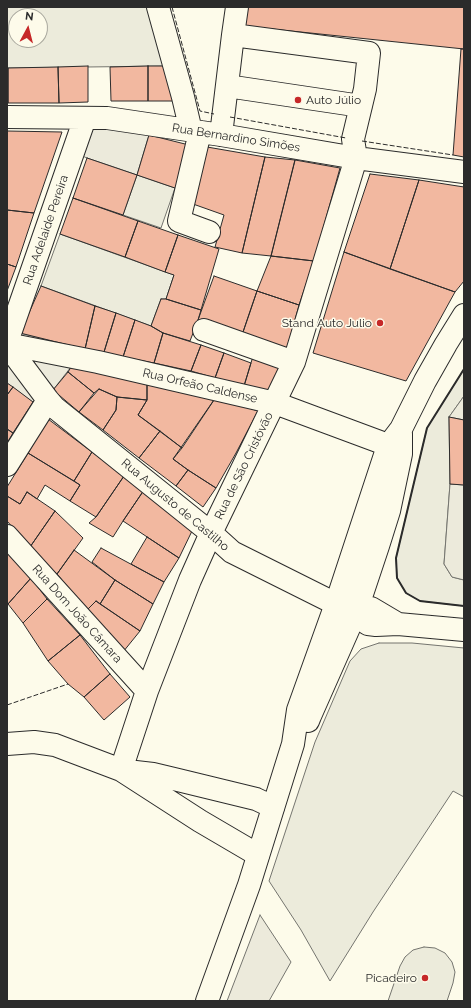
<!DOCTYPE html>
<meta charset="utf-8">
<style>
body{margin:0}
#map{position:relative;width:471px;height:1008px;overflow:hidden;background:#fdfbea;font-family:Raleway,sans-serif}
canvas{display:block}
.frame{position:absolute;inset:0;border:8px solid #2b2b2b;pointer-events:none}
.north{position:absolute;left:8px;top:8px;width:40px;height:40px;box-sizing:border-box;background:#fdfbea;border:1px solid #a9a89e;border-radius:50%;rotate:7deg;font-size:11px;font-weight:700;line-height:16px;text-align:center;color:#2b2b2b}
.north::after{content:'';display:block;margin:auto;width:14px;height:18px;background:#c62828;clip-path:polygon(50% 0,100% 100%,50% 72%,0 100%)}
</style>
<div id="map">
<canvas width="471" height="1008"></canvas>
<div class="frame"></div>
<div class="north">N</div>
</div>
<script>
const ctx = document.querySelector('canvas').getContext('2d');
ctx.lineJoin = 'round';
function paint(path, color) {
  ctx.fillStyle = color;
  ctx.fill(path, 'evenodd');
}
function shape(rows) {
  const path = new Path2D();
  for (const r of rows) {
    path.moveTo(r[0], r[1]);
    for (let i = 2; i < r.length; i += 2) path.lineTo(r[i], r[i + 1]);
  }
  return path;
}
function strokePath(path, color, width, dash) {
  ctx.strokeStyle = color;
  ctx.lineWidth = width;
  ctx.lineCap = dash ? 'butt' : 'round';
  ctx.setLineDash(dash || []);
  ctx.stroke(path);
}
function label(font, color, halo, rows, align = 'center') {
  ctx.font = font + ' Raleway,sans-serif';
  ctx.lineWidth = 3;
  ctx.setLineDash([]);
  ctx.textBaseline = 'middle';
  ctx.strokeStyle = halo;
  ctx.fillStyle = color;
  for (const [text, x, y, turn = 0] of rows) {
    ctx.save();
    ctx.translate(x, y);
    ctx.rotate((+turn || 0) * Math.PI / 180);
    ctx.textAlign = isNaN(turn) ? turn : align;
    if (halo) ctx.strokeText(text, 0, 0);
    ctx.fillText(text, 0, 0);
    ctx.restore();
  }
}
const green = shape([
 [7,7,150,7,166,66,7,68,7,7],
 [16,16,40,16,40,40,16,40,16,16],
 [137,175,175,188,161,228,123,215,137,175],
 [60,234,174,275,166,299,161,299,151,326,41,286,60,234],
 [464,369,464,396,449,417,450,484,444,564,452,577,464,580,464,606,420,601,406,593,397,578,396,558,427,428,464,369],
 [379,643,412,643,464,648,464,797,453,791,373,912,330,981,301,930,269,881,315,742,350,661,361,649,379,643],
 [424,947,435,948,445,953,452,962,455,972,453,983,447,1001,388,1001,400,966,405,957,413,950,424,947]
]);
const parking = shape([
 [85,118,152,125,137,175,87,158,73,152,85,118],
 [7,330,85,349,53,390,60,396,47,413,7,383,7,330],
 [464,396,464,420,449,417,464,396],
 [450,484,464,485,464,580,452,577,444,564,450,484],
 [260,915,291,962,269,1001,227,1001,260,915]
]);
const building = shape([
 [244,7,464,7,464,49,243,26,244,7],
 [461,49,464,49,464,157,453,155,461,49],
 [88,66,88,102,59,103,58,67,88,66],
 [148,66,148,101,111,101,110,67,148,66],
 [148,66,166,66,173,101,148,101,148,66],
 [58,67,59,103,8,103,8,68,58,67],
 [7,68,8,68,8,103,7,103,7,68],
 [7,131,62,132,34,213,7,210,7,131],
 [149,135,189,145,177,189,175,188,137,175,149,135],
 [207,147,265,157,242,253,215,247,224,215,193,204,207,147],
 [265,157,295,160,271,256,242,253,265,157],
 [87,158,137,175,123,215,73,198,87,158],
 [295,160,340,168,314,261,271,256,295,160],
 [370,174,419,180,390,269,344,252,370,174],
 [419,180,464,187,464,281,455,292,390,269,419,180],
 [73,198,138,221,125,257,60,234,73,198],
 [7,210,34,213,16,267,7,264,7,210],
 [138,221,178,235,165,272,125,257,138,221],
 [178,235,219,249,201,310,166,299,174,275,165,272,178,235],
 [344,252,455,292,406,381,313,353,344,252],
 [271,256,314,261,299,305,257,291,271,256],
 [7,264,16,267,7,291,7,264],
 [214,276,257,291,242,335,198,320,214,276],
 [41,286,95,306,85,349,20,333,41,286],
 [257,291,299,305,287,349,242,335,257,291],
 [161,299,166,299,201,310,198,320,190,341,163,333,151,326,161,299],
 [95,306,116,313,104,352,85,349,95,306],
 [116,313,135,320,123,357,104,352,116,313],
 [135,320,151,326,163,333,154,363,123,357,135,320],
 [163,333,201,345,191,371,154,363,163,333],
 [201,345,224,353,215,378,191,371,201,345],
 [224,353,251,363,244,386,215,378,224,353],
 [254,353,282,364,270,392,244,386,254,353],
 [73,364,147,381,147,400,117,397,99,389,94,393,68,372,73,364],
 [68,372,94,393,79,412,53,390,68,372],
 [147,381,216,397,182,448,138,415,147,400,147,381],
 [7,383,13,387,7,395,7,383],
 [13,387,33,402,13,433,7,429,7,395,13,387],
 [99,389,117,397,116,410,103,430,79,412,99,389],
 [117,397,147,400,138,415,160,431,139,458,103,430,116,410,117,397],
 [216,397,258,411,236,453,216,488,188,470,173,459,216,397],
 [449,417,464,420,464,485,450,484,449,417],
 [48,419,92,452,74,481,28,453,48,419],
 [7,429,13,433,7,443,7,429],
 [160,431,182,448,173,459,188,470,176,486,139,458,160,431],
 [92,452,124,476,96,517,70,501,80,485,74,481,92,452],
 [28,453,80,485,70,501,45,485,37,499,27,492,20,504,7,496,7,487,28,453],
 [188,470,216,488,203,507,176,486,188,470],
 [124,476,144,490,123,521,113,537,89,523,96,517,124,476],
 [144,490,192,531,179,558,123,521,144,490],
 [27,492,55,511,30,547,7,521,7,496,20,504,27,492],
 [55,511,83,538,57,574,30,547,55,511],
 [147,537,179,558,164,582,131,564,147,537],
 [101,548,164,582,153,604,115,580,92,562,101,548],
 [7,549,31,578,8,604,7,603,7,549],
 [74,550,115,580,100,604,96,601,87,610,57,574,74,550],
 [31,578,47,599,23,623,8,604,31,578],
 [115,580,153,604,140,631,100,604,115,580],
 [47,599,80,635,48,661,23,623,47,599],
 [96,601,140,631,123,652,87,610,96,601],
 [80,635,110,674,84,697,68,684,48,661,80,635],
 [110,674,130,697,104,720,84,697,110,674]
]);
const minor = shape([
 [158,7,183,97,191,131],
 [227,86,361,106],
 [7,117,107,118,221,135,356,158,464,172],
 [200,132,179,221,209,232],
 [221,135,233,35],
 [204,330,294,362],
 [7,342,85,118],
 [7,344,98,362,275,403,380,442,388,446],
 [7,345,48,400,54,407,211,533,232,552,336,604],
 [7,465,48,400],
 [7,536,147,691],
 [398,624,371,608,356,612,362,620,368,624,376,625,398,624,464,630],
 [7,744,34,742,55,745,121,770,200,821,258,855],
 [121,770,147,691,190,580,211,533,294,362,356,158,353,139,365,89,369,53,233,35,237,7],
 [127,771,153,774,178,780,256,799,273,807]
]);
const major = shape([
 [308,721,310,716,356,612,378,546,389,511,401,454,401,434],
 [207,1001,249,885,293,744,298,710,336,604,388,446,401,429,425,381,446,344,464,315]
]);
const fence = shape([
 [172,7,200,111,214,114],
 [230,117,346,138],
 [362,141,453,155],
 [7,705,68,684,67,683]
]);
const wall = shape([
 [464,369,427,428,396,558,397,578,406,593,420,601,464,606]
]);
const markers = [
 [298,100,4,"#c62828"],
 [380,323,4,"#c62828"],
 [425,978,4,"#c62828"]
];
const poiNames = [
 ["Auto Júlio",306,100,"left"],
 ["Stand Auto Julio",372,323],
 ["Picadeiro",417,978]
];
const streetNames = [
 ["Rua Bernardino Simões",236,138,9],
 ["Rua Adelaide Pereira",46,230,-71],
 ["Rua Orfeão Caldense",200,386,13],
 ["Rua de São Cristóvão",244,466,-64],
 ["Rua Augusto de Castilho",175,505,40],
 ["Rua Dom João Câmara",77,614,48]
];
paint(green, '#ecebdb');
strokePath(green, '#74746e', 1);
paint(parking, '#eceadb');
strokePath(parking, '#74746e', 1);
paint(building, '#f2b8a0');
strokePath(building, '#2b2b2b', 1);
strokePath(minor, '#2b2b2b', 24);
strokePath(major, '#2b2b2b', 24);
strokePath(minor, '#fdfbea', 22);
strokePath(major, '#fdfbea', 22);
strokePath(fence, '#2b2b2b', 1, [5, 2]);
strokePath(wall, '#2b2b2b', 2);
for (const [x, y, r, color] of markers) {
  const dot = new Path2D();
  dot.arc(x, y, r, 0, 2 * Math.PI);
  ctx.fillStyle = color;
  ctx.fill(dot);
  strokePath(dot, '#fdfbea', 1.5);
}
label('12px', '#2b2b2b', '#fdfbea', poiNames, 'right');
label('12px', '#2b2b2b', '#fdfbea', streetNames);
</script>
